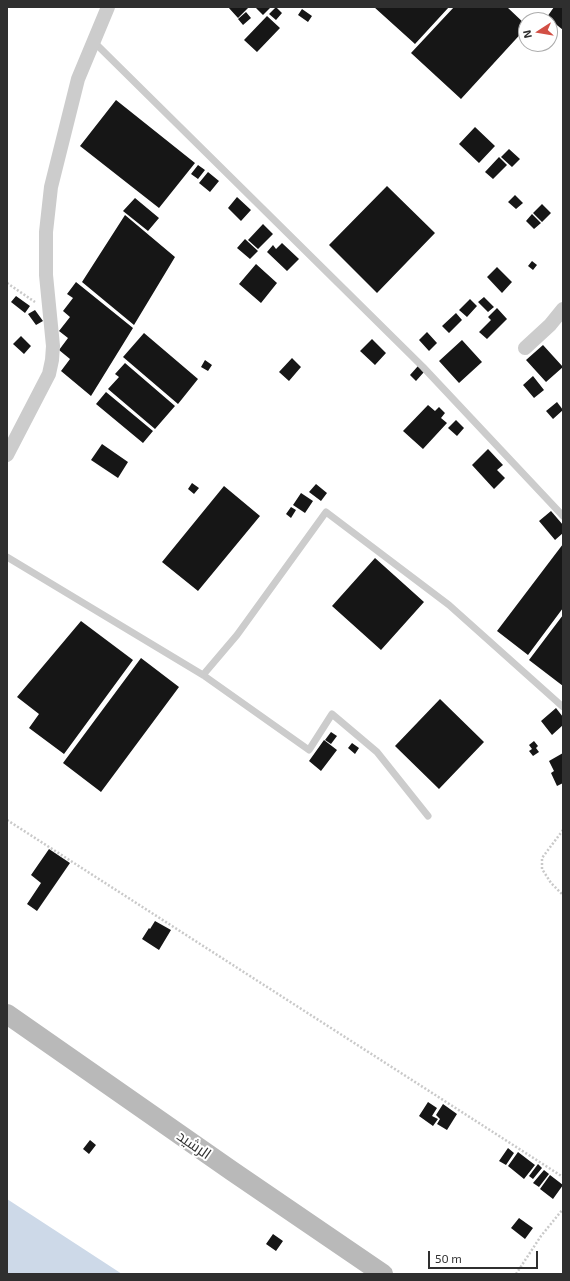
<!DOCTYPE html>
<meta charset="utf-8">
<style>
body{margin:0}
#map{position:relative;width:570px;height:1281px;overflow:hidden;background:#fff;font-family:"Exo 2",sans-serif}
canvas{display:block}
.frame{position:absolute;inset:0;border:8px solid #2f2f2f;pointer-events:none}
.north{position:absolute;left:518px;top:12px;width:40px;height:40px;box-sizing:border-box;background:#fff;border:1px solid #acacac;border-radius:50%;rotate:258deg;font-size:11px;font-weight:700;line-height:16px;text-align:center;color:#2f2f2f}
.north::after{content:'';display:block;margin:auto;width:14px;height:18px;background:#d24f45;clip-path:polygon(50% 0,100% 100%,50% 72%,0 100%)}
.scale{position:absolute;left:428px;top:1251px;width:110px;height:18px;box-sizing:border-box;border:2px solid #2f2f2f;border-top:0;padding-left:5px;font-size:12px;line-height:14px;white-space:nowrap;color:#2f2f2f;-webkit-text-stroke:3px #fff;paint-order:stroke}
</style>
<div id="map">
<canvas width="570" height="1281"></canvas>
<div class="frame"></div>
<div class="north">N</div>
<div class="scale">50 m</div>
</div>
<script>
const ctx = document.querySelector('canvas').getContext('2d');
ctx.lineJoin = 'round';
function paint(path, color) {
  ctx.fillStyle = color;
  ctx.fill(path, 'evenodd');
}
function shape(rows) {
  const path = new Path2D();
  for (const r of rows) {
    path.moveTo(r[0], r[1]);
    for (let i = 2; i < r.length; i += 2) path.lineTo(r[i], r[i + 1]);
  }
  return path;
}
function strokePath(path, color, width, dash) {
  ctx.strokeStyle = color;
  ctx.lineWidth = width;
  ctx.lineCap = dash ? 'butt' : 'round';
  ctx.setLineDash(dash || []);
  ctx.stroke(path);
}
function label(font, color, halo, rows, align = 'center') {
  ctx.font = font + ' "Exo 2",Cairo,sans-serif';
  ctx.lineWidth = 4;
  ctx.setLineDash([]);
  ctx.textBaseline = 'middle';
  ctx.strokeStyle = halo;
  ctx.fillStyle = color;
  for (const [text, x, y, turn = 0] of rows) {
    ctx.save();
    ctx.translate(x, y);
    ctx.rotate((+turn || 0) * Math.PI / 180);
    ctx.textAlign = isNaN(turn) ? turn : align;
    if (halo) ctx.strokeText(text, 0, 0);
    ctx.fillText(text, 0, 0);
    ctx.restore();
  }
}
const water = shape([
 [7,1199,122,1274,7,1274]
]);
const building = shape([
 [228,7,249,7,238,18],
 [257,7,271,7,263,15,256,8],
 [276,7,282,13,276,20,269,14],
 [374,7,449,7,415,44],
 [454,7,507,7,526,25,526,28,461,99,411,53],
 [554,7,563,7,563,30,547,17],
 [302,9,312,16,308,22,298,15],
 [246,12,251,18,243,25,238,19],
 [267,16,280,28,257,52,244,40],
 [116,100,195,163,159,208,80,146],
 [475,127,495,146,479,163,459,144],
 [509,149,520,159,512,167,501,157],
 [499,157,507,165,493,179,485,172],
 [198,165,205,170,198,179,191,174],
 [208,172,219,181,210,192,199,183],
 [387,186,435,233,377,293,329,245],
 [515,195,523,203,516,209,508,202],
 [237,197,251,210,241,221,228,208],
 [135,198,159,218,148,231,123,211],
 [542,204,551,213,542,222,533,213],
 [532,214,541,223,534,229,526,221],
 [125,215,175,257,134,325,82,282],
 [263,224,273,234,258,249,248,240],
 [245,239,258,251,250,259,237,248],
 [282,243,299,259,287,271,267,252,273,245,276,249],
 [532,261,537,265,533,270,528,266],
 [256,264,277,283,261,303,239,284],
 [497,267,512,282,502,293,487,277],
 [76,282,133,328,91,396,61,371,70,359,59,350,68,338,59,331,70,317,63,311,73,298,67,294],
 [16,296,30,306,25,313,11,302],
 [484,297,494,307,488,312,478,302],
 [470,299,477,306,467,317,459,310],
 [497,308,507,319,487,339,479,332,491,320,488,317],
 [35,310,43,321,36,325,28,314],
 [456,313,462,320,449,333,442,326],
 [427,332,437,343,429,351,419,340],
 [144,333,198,379,178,404,123,357],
 [21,336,31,346,24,354,13,344],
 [372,339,386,353,375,365,360,351],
 [462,340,482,362,459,383,439,361],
 [543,345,563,367,546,382,526,360],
 [292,358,301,367,289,381,279,372],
 [205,360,212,365,208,371,201,367],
 [125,363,175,406,155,429,108,389,119,377,115,374],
 [418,366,424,372,416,381,410,375],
 [533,376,544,390,534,398,523,385],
 [106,392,153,431,143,443,96,404],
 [557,402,563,410,553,419,546,411],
 [428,405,435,411,439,407,445,413,441,418,447,423,423,449,403,431],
 [456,420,464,428,457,436,448,428],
 [102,444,128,462,118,478,91,460],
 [488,449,503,465,497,470,505,478,494,489,472,465],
 [192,483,199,488,194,494,188,489],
 [316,484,327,493,321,501,309,492],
 [224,486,260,516,198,591,162,562],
 [301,493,313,501,305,513,293,505],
 [291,507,296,510,291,518,286,514],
 [551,511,563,525,563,533,555,540,539,521],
 [563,544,563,608,528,655,497,631],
 [375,558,424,602,381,650,332,606],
 [563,615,563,686,529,660],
 [81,621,133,660,64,754,29,728,39,714,17,697],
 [141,658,179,687,101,792,63,763],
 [440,699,484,742,439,789,395,746],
 [556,708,563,717,563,725,552,735,541,721],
 [331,732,337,736,331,744,325,740],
 [324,740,337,750,321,771,309,761],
 [534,741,538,746,536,748,539,752,533,756,529,751,532,749,529,745],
 [352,743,359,748,355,754,348,748],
 [563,753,563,783,557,786,551,773,554,771,549,761],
 [49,849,70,863,37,911,27,904,41,883,31,875],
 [155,921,171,930,159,950,142,939,149,928,150,929],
 [428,1102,437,1108,432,1116,438,1119,433,1126,419,1116],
 [443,1104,457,1114,447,1130,437,1124,440,1119,436,1115],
 [90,1140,96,1145,89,1154,83,1149],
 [508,1148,514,1153,506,1165,499,1161],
 [518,1152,535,1165,524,1179,508,1166],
 [538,1164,542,1168,533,1179,529,1176],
 [544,1170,549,1174,539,1187,533,1183],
 [550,1175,563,1185,553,1199,540,1189],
 [519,1218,533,1228,525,1239,511,1228],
 [273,1234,283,1241,276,1251,266,1244]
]);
const path = shape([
 [7,283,35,302],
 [7,820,563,1177],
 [563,830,542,858,542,869,551,883,563,895],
 [516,1274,541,1236,563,1209]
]);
const service = shape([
 [94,42,423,367,563,516],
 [7,557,203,675,309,750,332,714,377,752,428,816],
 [203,675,237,635,326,512,449,605,563,707]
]);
const minor = shape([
 [525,348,550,325,563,309],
 [7,455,49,374,52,360,53,346,46,275,46,232,51,187,78,79,108,7]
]);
const secondary = shape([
 [7,1014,232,1171,383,1274]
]);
const streetNames = [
 ["الرشيد",194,1145,35]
];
paint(water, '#cdd9e8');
paint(building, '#161616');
strokePath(path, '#c9c9c9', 2.5, [2, 2]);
strokePath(service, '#ccc', 7);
strokePath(minor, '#ccc', 14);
strokePath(secondary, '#b9b9b9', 20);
label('15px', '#2f2f2f', '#fff', streetNames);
</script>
